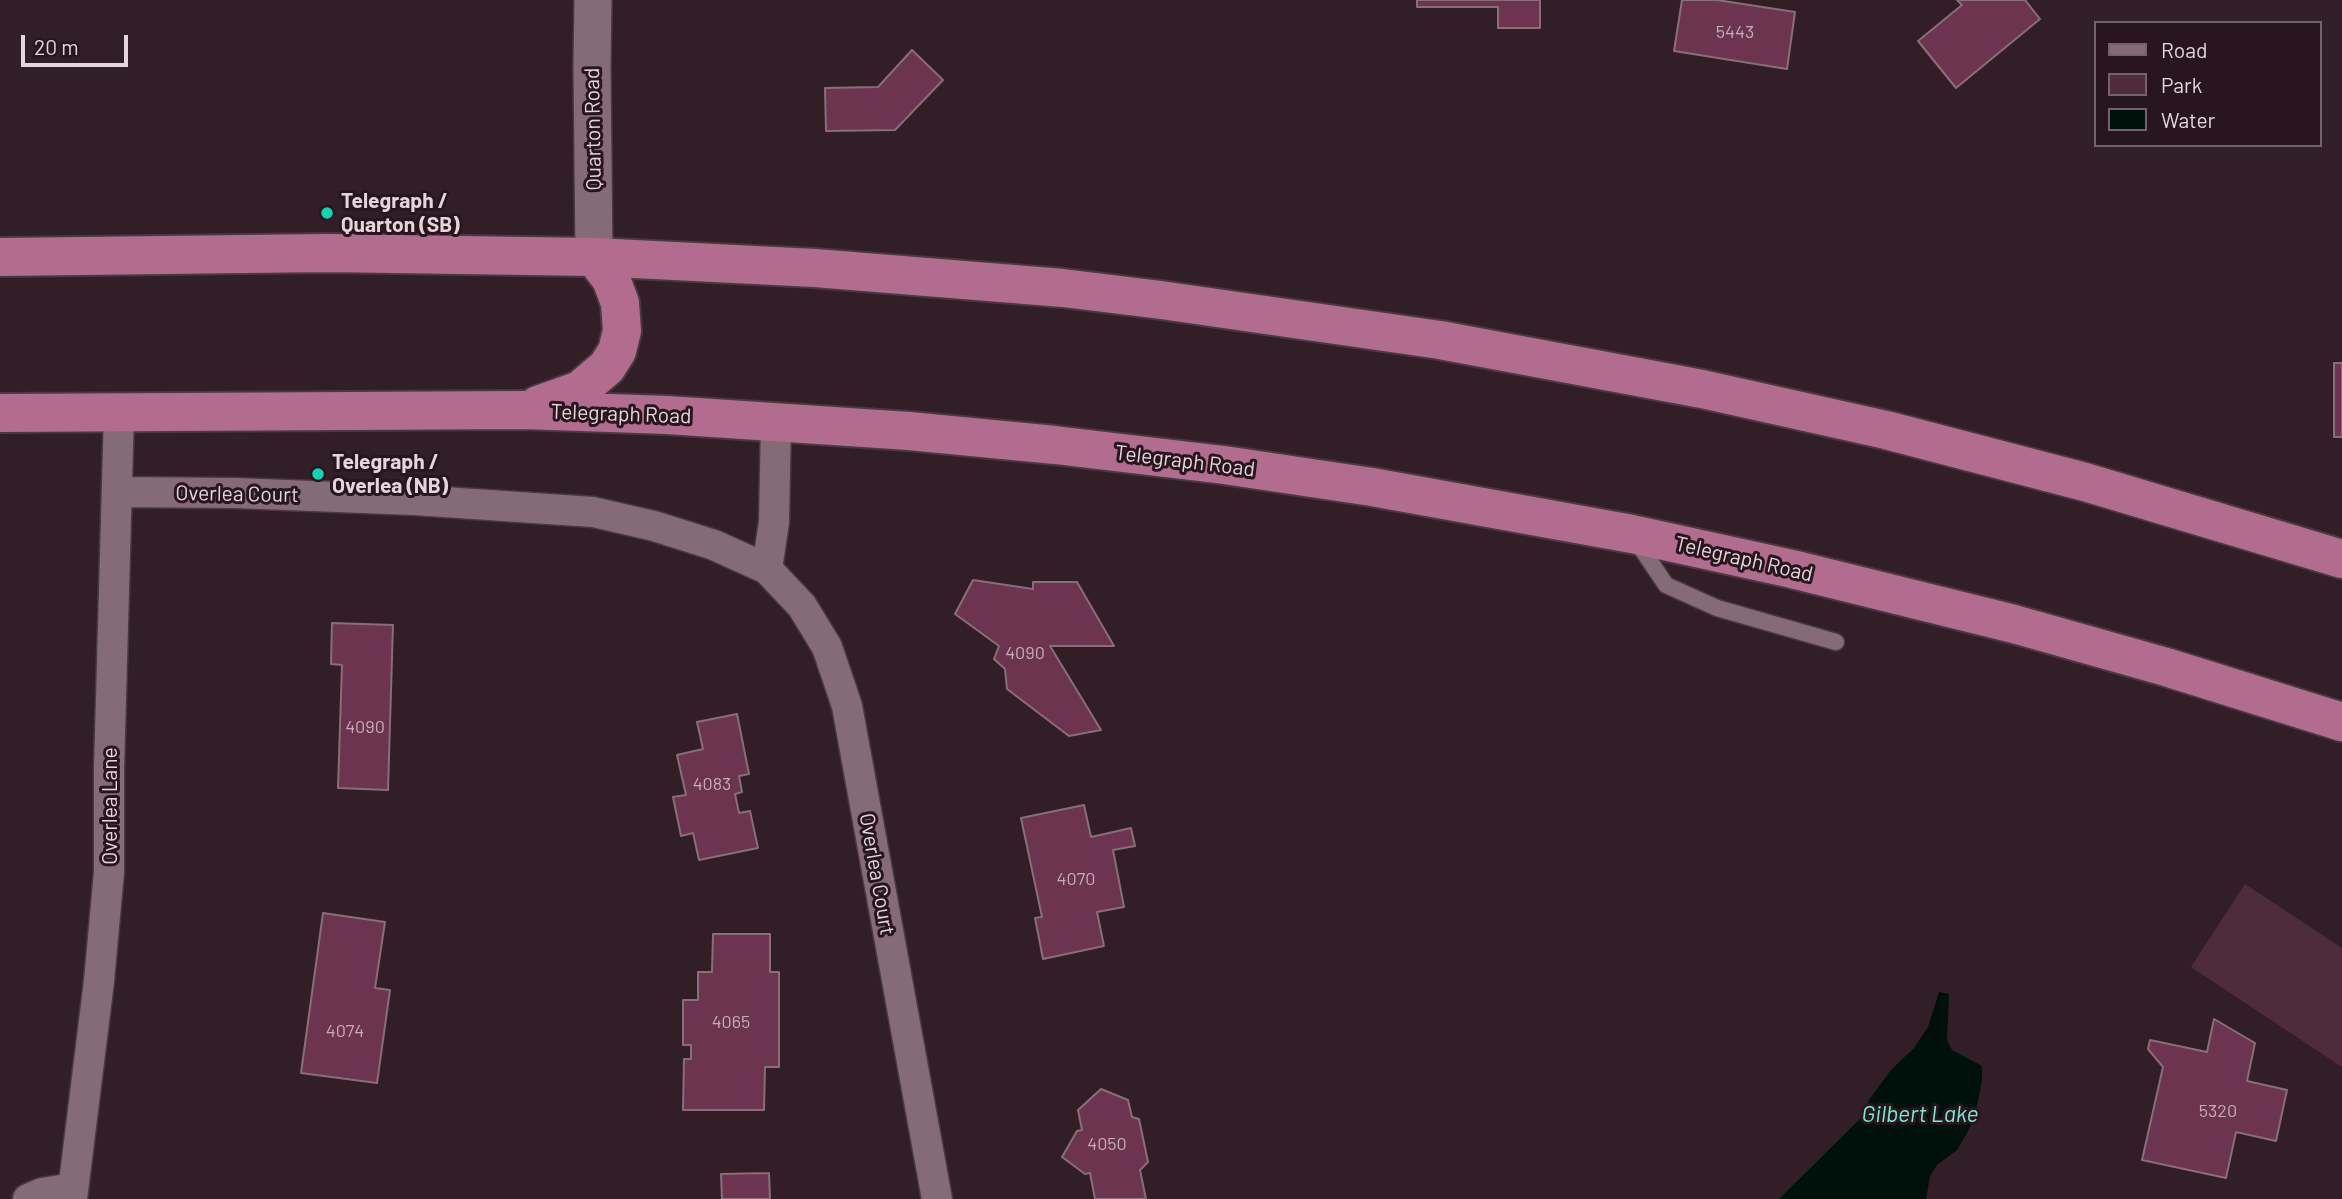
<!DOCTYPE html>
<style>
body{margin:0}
#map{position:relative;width:2342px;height:1199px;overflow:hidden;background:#321e27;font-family:Barlow,sans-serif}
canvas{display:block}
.legend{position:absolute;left:2094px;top:21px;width:228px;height:126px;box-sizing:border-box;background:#28151e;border:2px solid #73626a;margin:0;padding:9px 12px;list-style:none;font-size:21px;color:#e3d5db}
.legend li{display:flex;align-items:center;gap:14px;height:35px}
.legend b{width:35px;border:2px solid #73626a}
.scale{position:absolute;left:21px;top:35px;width:107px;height:32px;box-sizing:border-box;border:4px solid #e3d5db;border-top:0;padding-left:9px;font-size:21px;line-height:24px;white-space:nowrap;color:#e3d5db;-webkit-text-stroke:5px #28151e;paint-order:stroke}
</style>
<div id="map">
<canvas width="2342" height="1199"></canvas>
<ul class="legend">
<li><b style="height:9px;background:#846b76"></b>Road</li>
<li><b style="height:19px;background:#4f2c3c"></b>Park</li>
<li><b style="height:19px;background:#00100b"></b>Water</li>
</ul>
<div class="scale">20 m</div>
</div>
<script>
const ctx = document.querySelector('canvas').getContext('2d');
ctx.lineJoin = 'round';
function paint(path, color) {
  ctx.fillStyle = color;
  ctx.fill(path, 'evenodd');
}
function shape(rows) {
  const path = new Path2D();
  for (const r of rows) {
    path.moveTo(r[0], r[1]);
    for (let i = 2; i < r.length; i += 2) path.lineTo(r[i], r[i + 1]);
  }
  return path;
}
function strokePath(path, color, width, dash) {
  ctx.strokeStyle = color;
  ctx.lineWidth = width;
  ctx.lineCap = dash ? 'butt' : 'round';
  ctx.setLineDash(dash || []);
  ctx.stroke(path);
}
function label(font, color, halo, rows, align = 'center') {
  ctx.font = font + ' Barlow,sans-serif';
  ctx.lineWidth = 6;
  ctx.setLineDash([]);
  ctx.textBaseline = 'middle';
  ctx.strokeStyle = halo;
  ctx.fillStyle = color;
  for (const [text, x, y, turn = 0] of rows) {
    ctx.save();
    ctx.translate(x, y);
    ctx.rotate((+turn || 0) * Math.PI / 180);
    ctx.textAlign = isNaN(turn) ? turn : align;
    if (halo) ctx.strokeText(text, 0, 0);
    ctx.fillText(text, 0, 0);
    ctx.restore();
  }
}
const green = shape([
 [2245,884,2342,948,2342,1067,2191,967]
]);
const water = shape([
 [1939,992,1949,994,1947,1040,1952,1050,1982,1066,1982,1080,1975,1116,1967,1133,1957,1150,1937,1165,1930,1176,1926,1199,1779,1199,1859,1120,1871,1097,1891,1070,1914,1048,1928,1027]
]);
const building = shape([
 [1417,0,1540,0,1540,28,1498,28,1498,7,1417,7,1417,0],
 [1682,0,1717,0,1795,12,1787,69,1674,51,1682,0],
 [1957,0,2025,0,2040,19,1956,88,1918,41,1962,5,1957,0],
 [912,50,943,80,895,130,826,131,825,88,878,87,912,50],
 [2334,363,2342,363,2342,437,2334,437,2334,363],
 [973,580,1033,589,1033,582,1077,582,1114,646,1050,646,1101,730,1069,736,1007,689,1005,669,994,659,999,646,955,614,973,580],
 [332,623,393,625,388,790,338,788,342,665,331,664,332,623],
 [737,714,749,774,739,776,742,792,735,794,739,813,750,811,758,848,699,860,693,833,681,836,673,797,686,795,677,755,703,749,697,722,737,714],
 [1084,805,1091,837,1131,828,1135,846,1113,850,1124,907,1097,912,1104,946,1043,959,1035,918,1042,917,1021,818,1084,805],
 [323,913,385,922,375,988,390,990,377,1083,301,1073,323,913],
 [713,934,770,934,770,972,779,972,779,1067,765,1067,764,1110,683,1110,684,1059,691,1059,691,1045,683,1045,683,1000,698,1000,698,972,712,972,713,934],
 [2214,1019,2255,1043,2247,1081,2287,1090,2276,1141,2236,1132,2226,1178,2142,1160,2163,1067,2148,1049,2150,1040,2207,1052,2214,1019],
 [1101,1089,1128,1100,1132,1117,1139,1119,1148,1162,1140,1170,1146,1199,1095,1199,1090,1173,1085,1174,1062,1157,1077,1131,1082,1130,1078,1110,1101,1089],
 [769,1173,770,1199,722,1199,721,1174,769,1173]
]);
const service = shape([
 [1635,539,1666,585,1717,608,1836,642]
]);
const minor = shape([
 [117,492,235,493,414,500,593,512,654,526,714,545,767,569,802,606,827,647,847,706,937,1199],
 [767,569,774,522,776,421],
 [28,1199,42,1193,73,1188],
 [72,1199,99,981,109,872,109,769,119,412]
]);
const tertiary = shape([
 [593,0,592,65,594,257]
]);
const trunk = shape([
 [0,257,327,253,594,257,815,268,1063,288,1161,300,1440,340,1702,389,1886,430,2085,482,2342,559],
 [538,405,580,390,607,367,617,351,622,331,620,303,611,279,594,257],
 [0,413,523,410,667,415,909,431,1055,445,1224,465,1372,487,1632,534,1792,569,2014,624,2166,667,2342,722]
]);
const markers = [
 [327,213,7,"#0cd5b5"],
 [318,474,7,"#0cd5b5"]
];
const numberNames = [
 ["5443",1735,32],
 ["4090",1025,653],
 ["4090",365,727],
 ["4083",712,784],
 ["4070",1076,879],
 ["4065",731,1022],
 ["4074",345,1031],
 ["5320",2218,1111],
 ["4050",1107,1144]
];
const streetNames = [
 ["Quarton Road",593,129,-91],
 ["Telegraph Road",621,414,2],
 ["Telegraph Road",1185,461,7],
 ["Overlea Court",237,494,1],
 ["Telegraph Road",1744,559,13],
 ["Overlea Lane",110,806,-90],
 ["Overlea Court",877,874,80]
];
const poiNames = [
 ["Telegraph /",341,201],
 ["Quarton (SB)",341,225],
 ["Telegraph /",332,462],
 ["Overlea (NB)",332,486]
];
const waterNames = [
 ["Gilbert Lake",1920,1114]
];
paint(green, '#4f2c3c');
paint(water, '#00100b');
paint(building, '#6c344f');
strokePath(building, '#876e78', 2);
strokePath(service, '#493941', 19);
strokePath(minor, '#493941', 33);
strokePath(tertiary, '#493941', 40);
strokePath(trunk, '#493941', 42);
strokePath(service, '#846b76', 16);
strokePath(minor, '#846b76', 30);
strokePath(tertiary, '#846b76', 37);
strokePath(trunk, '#b26c8d', 38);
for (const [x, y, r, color] of markers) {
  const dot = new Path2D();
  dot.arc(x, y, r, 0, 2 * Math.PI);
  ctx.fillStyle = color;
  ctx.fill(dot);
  strokePath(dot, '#28151e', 2.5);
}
label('18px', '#c5adb8', null, numberNames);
label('21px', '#e3d5db', '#28151e', streetNames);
label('bold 21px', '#e3d5db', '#28151e', poiNames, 'left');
label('italic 23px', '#74edd2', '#28151e', waterNames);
</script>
